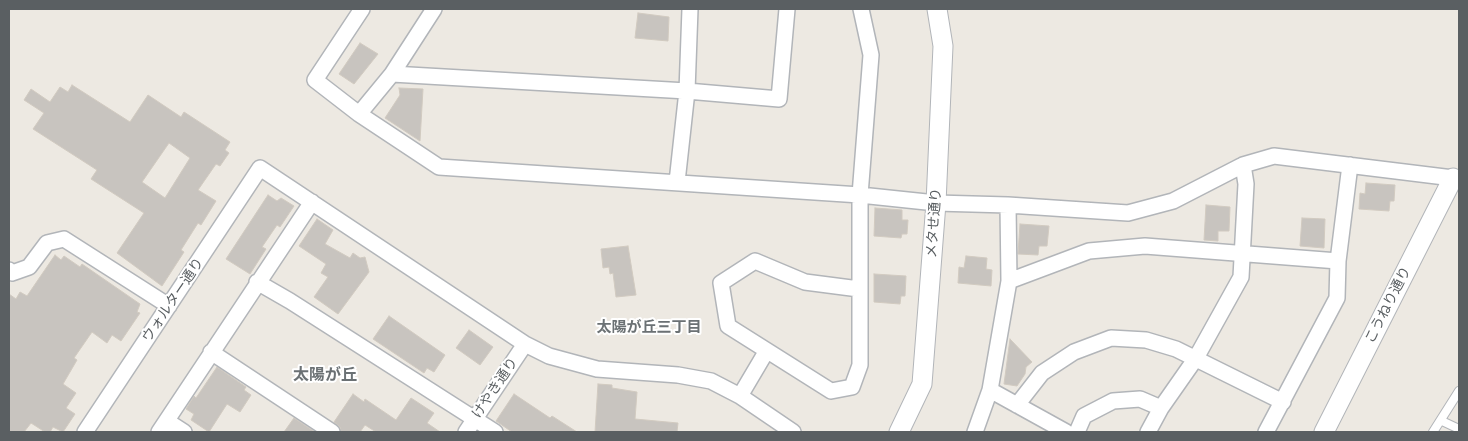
<!DOCTYPE html>
<meta charset="utf-8">
<style>
body{margin:0}
#map{position:relative;width:1468px;height:441px;overflow:hidden;background:#ede9e2;font-family:Quicksand,sans-serif}
canvas{display:block}
.frame{position:absolute;inset:0;border:10px solid #5a5f62;pointer-events:none}
</style>
<div id="map">
<canvas width="1468" height="441"></canvas>
<div class="frame"></div>
</div>
<script>
const ctx = document.querySelector('canvas').getContext('2d');
ctx.lineJoin = 'round';
function paint(path, color) {
  ctx.fillStyle = color;
  ctx.fill(path, 'evenodd');
}
function shape(rows) {
  const path = new Path2D();
  for (const r of rows) {
    path.moveTo(r[0], r[1]);
    for (let i = 2; i < r.length; i += 2) path.lineTo(r[i], r[i + 1]);
  }
  return path;
}
function strokePath(path, color, width, dash) {
  ctx.strokeStyle = color;
  ctx.lineWidth = width;
  ctx.lineCap = dash ? 'butt' : 'round';
  ctx.setLineDash(dash || []);
  ctx.stroke(path);
}
function label(font, color, halo, rows, align = 'center') {
  ctx.font = font + ' Quicksand,"Noto Sans JP",sans-serif';
  ctx.lineWidth = 4;
  ctx.setLineDash([]);
  ctx.textBaseline = 'middle';
  ctx.strokeStyle = halo;
  ctx.fillStyle = color;
  for (const [text, x, y, turn = 0] of rows) {
    ctx.save();
    ctx.translate(x, y);
    ctx.rotate((+turn || 0) * Math.PI / 180);
    ctx.textAlign = isNaN(turn) ? turn : align;
    if (halo) ctx.strokeText(text, 0, 0);
    ctx.fillText(text, 0, 0);
    ctx.restore();
  }
}
const building = shape([
 [638,13,669,17,668,41,635,38,638,13],
 [360,43,378,54,354,84,339,74,360,43],
 [72,85,130,122,148,95,181,117,184,112,230,142,225,150,229,153,220,166,216,164,198,190,216,201,201,225,198,223,181,250,184,252,162,286,117,253,144,213,91,179,97,170,33,129,44,113,24,100,31,89,50,102,60,87,68,92,72,85],
 [169,143,190,158,165,198,142,182,169,143],
 [399,88,423,89,420,141,385,118,400,95,399,88],
 [1366,183,1395,185,1394,201,1390,201,1389,211,1359,209,1360,193,1365,194,1366,183],
 [268,195,277,201,281,198,294,206,280,227,277,225,262,247,266,249,250,274,226,259,268,195],
 [1206,205,1230,207,1229,231,1218,231,1218,241,1204,240,1206,205],
 [875,208,902,210,902,220,908,220,907,234,902,234,901,238,874,236,875,208],
 [1302,218,1325,219,1324,248,1300,246,1302,218],
 [317,219,333,230,325,244,350,258,353,253,360,258,365,257,369,272,338,314,314,297,328,277,321,273,326,264,299,246,317,219],
 [1020,224,1049,226,1047,246,1039,246,1038,255,1018,254,1020,224],
 [628,246,636,295,616,297,613,273,610,274,609,267,603,268,601,249,628,246],
 [55,255,61,260,64,256,80,267,82,264,140,304,137,312,140,313,121,341,112,335,107,343,92,332,74,358,77,360,63,384,76,393,66,408,75,414,63,432,53,427,50,432,45,432,31,423,24,432,9,432,9,294,16,299,20,292,27,296,55,255],
 [966,256,987,258,986,269,992,270,991,286,958,283,959,267,964,268,966,256],
 [874,274,906,276,905,296,901,296,900,304,874,302,874,274],
 [389,316,445,355,434,372,427,368,424,373,373,339,389,316],
 [469,330,493,347,480,365,456,348,469,330],
 [1010,339,1032,362,1026,367,1025,374,1017,386,1004,384,1010,339],
 [217,367,246,387,244,390,251,395,240,412,227,404,209,432,191,420,194,414,186,409,194,396,196,398,217,367],
 [598,384,612,385,612,388,637,392,635,419,678,423,677,432,595,432,598,384],
 [353,394,364,402,365,399,396,420,411,398,434,413,427,423,440,432,376,432,365,425,360,432,341,432,340,427,334,422,353,394],
 [514,394,550,418,552,416,577,432,512,432,496,421,514,394],
 [294,418,315,432,284,432,294,418]
]);
const service = shape([
 [1442,421,1459,429],
 [1433,432,1459,391]
]);
const minor = shape([
 [362,9,315,80,359,114,439,167,860,195,936,203,1008,205,1128,213,1173,201,1243,165,1274,156,1453,178],
 [392,74,687,91,779,99,787,9],
 [359,114,392,74,434,9],
 [677,182,687,91,690,9],
 [9,270,12,273,29,267,47,243,64,239,169,306],
 [1009,281,1089,251,1145,246,1338,261],
 [257,282,290,301,495,432],
 [859,289,805,282,755,261,721,283,728,326,831,391,852,387,860,365,860,195,871,55,861,9],
 [211,352,332,432],
 [990,390,1066,432],
 [740,396,766,352],
 [1017,405,1042,373,1074,352,1111,338,1146,340,1176,349,1283,402],
 [167,421,184,432],
 [85,432,260,168,525,344,549,356,597,369,678,375,711,381,740,396,793,432],
 [159,432,312,202],
 [466,432,525,344],
 [975,432,990,390,1009,281,1008,205],
 [1077,432,1084,416,1113,401,1140,399,1161,408],
 [1148,432,1161,408,1196,358,1241,277,1246,184,1243,165],
 [1266,432,1337,298,1338,261,1350,165]
]);
const tertiary = shape([
 [899,432,922,384,936,203,943,46,937,9],
 [1324,432,1453,178]
]);
const streetNames = [
 ["メタせ通り",934,223,-86],
 ["ウォルター通り",173,300,-56],
 ["こうねり通り",1388,305,-63],
 ["けやき通り",495,388,-56]
];
const neighbourhoodNames = [
 ["太陽が丘三丁目",649,327]
];
const quarterNames = [
 ["太陽が丘",325,375]
];
paint(building, '#c8c4bf');
strokePath(building, '#d1cac0', 1);
strokePath(service, '#b2b5b9', 10);
strokePath(minor, '#b2b5b9', 18);
strokePath(tertiary, '#b2b5b9', 21);
strokePath(service, '#fff', 8);
strokePath(minor, '#fff', 15);
strokePath(tertiary, '#fff', 19);
label('14px', '#5a5f62', '#fff', streetNames);
label('bold 15px', '#6b7174', '#fff', neighbourhoodNames);
label('bold 16px', '#6b7174', '#fff', quarterNames);
</script>
